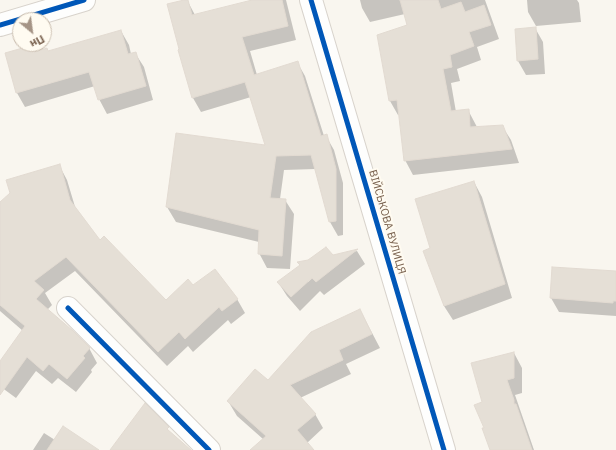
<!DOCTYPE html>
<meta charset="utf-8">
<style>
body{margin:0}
#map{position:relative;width:616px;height:450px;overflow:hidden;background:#f9f6ef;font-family:"IBM Plex Sans",sans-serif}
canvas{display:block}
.north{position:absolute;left:12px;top:12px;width:40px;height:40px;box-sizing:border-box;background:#fffbf1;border:1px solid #c9bdaf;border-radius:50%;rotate:151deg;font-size:11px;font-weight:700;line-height:16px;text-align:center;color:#78604d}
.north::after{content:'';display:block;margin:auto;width:14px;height:18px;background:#a59486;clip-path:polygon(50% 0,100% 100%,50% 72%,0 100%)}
</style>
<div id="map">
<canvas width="616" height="450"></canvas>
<div class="north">Пн</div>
</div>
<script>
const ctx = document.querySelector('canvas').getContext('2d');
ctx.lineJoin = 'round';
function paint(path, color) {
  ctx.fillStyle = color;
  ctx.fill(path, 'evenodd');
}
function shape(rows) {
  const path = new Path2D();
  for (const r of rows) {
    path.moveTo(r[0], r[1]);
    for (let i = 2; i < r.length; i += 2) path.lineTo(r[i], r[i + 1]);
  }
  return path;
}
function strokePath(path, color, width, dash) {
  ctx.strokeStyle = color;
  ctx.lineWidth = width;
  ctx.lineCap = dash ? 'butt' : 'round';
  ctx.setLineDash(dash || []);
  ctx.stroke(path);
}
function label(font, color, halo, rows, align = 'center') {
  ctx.font = font + ' "IBM Plex Sans",sans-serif';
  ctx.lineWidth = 4;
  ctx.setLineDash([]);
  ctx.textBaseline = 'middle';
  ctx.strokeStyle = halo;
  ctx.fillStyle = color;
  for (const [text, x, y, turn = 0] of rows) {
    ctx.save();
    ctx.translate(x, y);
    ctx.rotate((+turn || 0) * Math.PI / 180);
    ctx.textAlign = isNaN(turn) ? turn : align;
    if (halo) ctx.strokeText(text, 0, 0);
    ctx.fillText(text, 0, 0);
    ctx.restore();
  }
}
const shadow = shape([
 [187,0,195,15,251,1,250,0,286,0,296,40,250,51,257,75,297,62,305,76,324,136,326,136,334,150,343,183,343,235,338,236,330,222,316,169,284,170,280,199,285,200,294,214,290,269,267,268,259,253,259,242,176,222,167,207,267,146,251,97,201,112,193,98],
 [360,0,485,0,499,39,477,47,481,60,457,69,460,81,451,83,456,112,468,110,477,127,502,126,511,140,519,163,413,175,405,160,400,115,398,115,390,101,378,36,409,26,405,14,370,22,362,8],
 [527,0,577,0,579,3,581,22,536,26,528,12],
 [535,28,543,42,545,74,526,75,518,61],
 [121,31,129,45,131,54,135,53,144,67,153,100,107,114,99,99,95,86,25,107,17,93,33,46,36,52,48,52],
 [59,165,67,180,76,210,100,241,166,301,193,287,237,299,245,313,231,324,228,320,193,352,188,346,167,366,75,271,45,293,52,305,47,310,89,348,97,363,91,370,92,372,76,392,58,378,52,384,36,371,16,398,1,387,0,385,0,363,23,331,0,311,0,204],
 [474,182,482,197,512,298,453,320,444,306,425,251,431,249],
 [357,251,365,264,324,295,320,291,300,311,287,296,278,282,332,256],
 [316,275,308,282,308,280],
 [616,272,616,316,559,312,551,298],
 [360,310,380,348,346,364,351,374,300,398,315,414,323,428,307,443,313,450,265,450,263,439,237,416,228,401,268,382],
 [514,353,522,368,522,393,515,395,534,450,491,450,485,429,483,402],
 [44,433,55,440,95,450,33,450]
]);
const building = shape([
 [184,0,188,0,192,15,252,0,282,0,288,26,242,37,254,75,298,61,321,136,327,134,336,169,336,221,329,222,311,155,276,156,270,198,286,199,282,256,258,254,259,230,166,207,176,133,265,145,245,82,192,98,178,50,179,49,167,4,184,0],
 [400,0,438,0,441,9,461,2,465,12,484,5,491,25,469,32,474,46,450,55,452,67,443,69,451,111,469,109,470,127,503,125,512,149,404,161,397,100,389,101,377,35,407,25,400,0],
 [536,27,538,59,517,61,515,29,536,27],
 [121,30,128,54,136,52,146,86,98,100,89,72,16,93,5,53,33,45,35,52,47,48,48,51,121,30],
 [60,164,70,200,100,240,104,236,166,300,188,279,193,285,215,269,238,299,222,311,219,307,185,339,179,332,158,352,66,257,34,281,44,290,36,299,72,330,90,348,83,356,85,358,67,379,49,364,43,371,27,357,0,395,0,361,25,326,0,305,0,202,10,193,6,180,60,164],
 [474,181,505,284,444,306,423,251,430,248,415,199,474,181],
 [326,247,333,255,358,249,316,282,312,278,291,297,277,282,300,265,297,262,308,260,326,247],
 [552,267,616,271,616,301,613,301,613,303,550,298,552,267],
 [360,309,372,334,339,350,343,360,290,385,316,414,297,430,314,450,250,450,266,436,227,401,255,369,268,380,311,332,360,309],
 [514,352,514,378,507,380,514,400,514,404,516,404,532,450,490,450,482,428,484,428,474,405,482,402,471,363,514,352],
 [145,403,169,427,167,429,191,450,110,450,145,403],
 [63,426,99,450,47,450,63,426]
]);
const minor = shape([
 [311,0,444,450],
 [0,25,84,0],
 [68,308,209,450]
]);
const cycleway = shape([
 [311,0,444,450],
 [0,25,84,0],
 [68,308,209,450]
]);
const streetNames = [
 ["ВІЙСЬКОВА ВУЛИЦЯ",387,222,74]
];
paint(shadow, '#0003');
paint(building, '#e5dfd6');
strokePath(building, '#e2dad1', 1);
strokePath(minor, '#d8d3cc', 24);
strokePath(minor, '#fefefd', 22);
strokePath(cycleway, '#0057b8', 5);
label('11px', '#78604d', '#fffbf1', streetNames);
</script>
